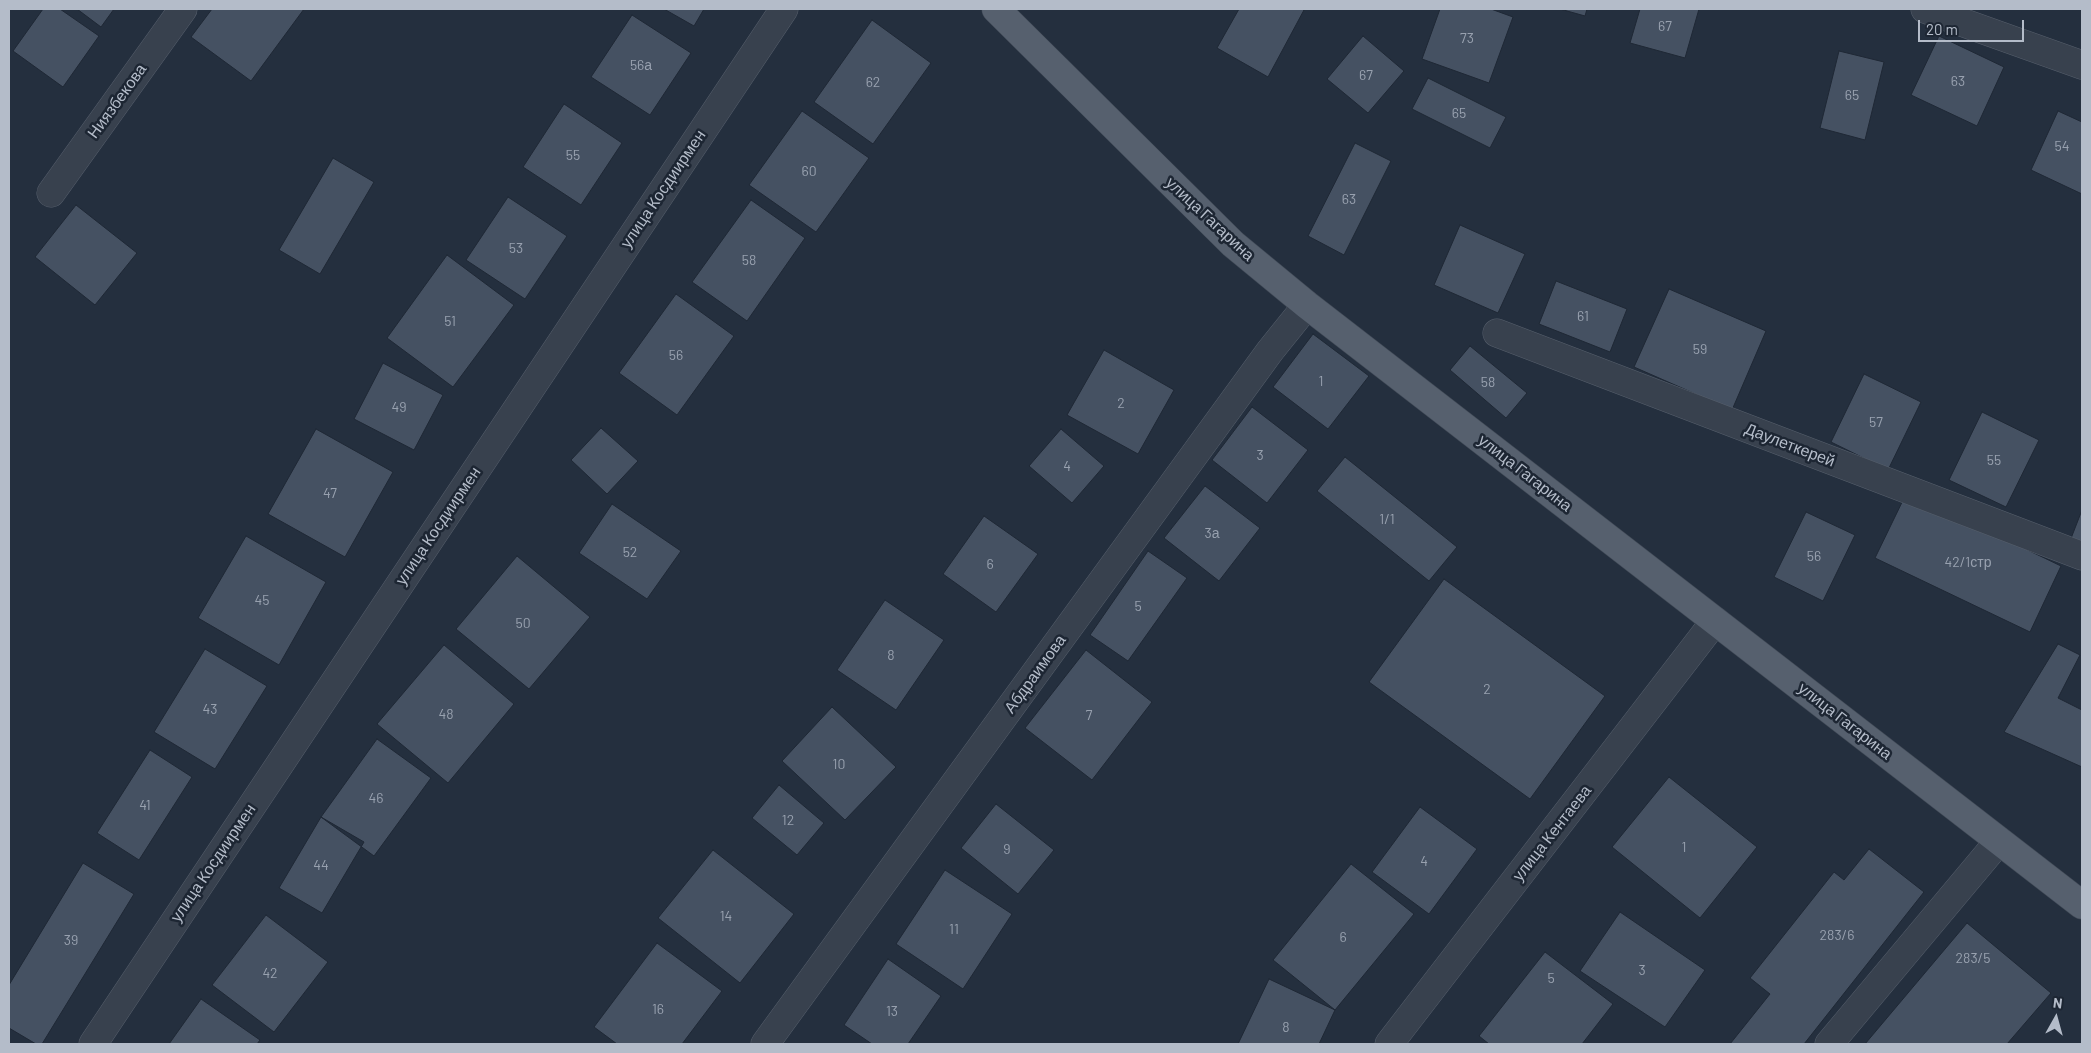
<!DOCTYPE html>
<meta charset="utf-8">
<style>
body{margin:0}
#map{position:relative;width:2091px;height:1053px;overflow:hidden;background:#242f3e;font-family:Barlow,sans-serif}
canvas{display:block}
.frame{position:absolute;inset:0;border:10px solid #b4bcc9;pointer-events:none}
.north{position:absolute;left:2031px;top:993px;width:50px;height:50px;-webkit-text-stroke:4px #1d2633;paint-order:stroke;rotate:7deg;font-size:14px;font-weight:700;line-height:20px;text-align:center;color:#b4bcc9}
.north::after{content:'';display:block;margin:auto;width:18px;height:22px;background:#b4bcc9;clip-path:polygon(50% 0,100% 100%,50% 72%,0 100%)}
.scale{position:absolute;left:1918px;top:20px;width:106px;height:22px;box-sizing:border-box;border:2px solid #b4bcc9;border-top:0;padding-left:6px;font-size:15px;line-height:18px;white-space:nowrap;color:#b4bcc9;-webkit-text-stroke:4px #1d2633;paint-order:stroke}
</style>
<div id="map">
<canvas width="2091" height="1053"></canvas>
<div class="frame"></div>
<div class="north">N</div>
<div class="scale">20 m</div>
</div>
<script>
const ctx = document.querySelector('canvas').getContext('2d');
ctx.lineJoin = 'round';
function paint(path, color) {
  ctx.fillStyle = color;
  ctx.fill(path, 'evenodd');
}
function shape(rows) {
  const path = new Path2D();
  for (const r of rows) {
    path.moveTo(r[0], r[1]);
    for (let i = 2; i < r.length; i += 2) path.lineTo(r[i], r[i + 1]);
  }
  return path;
}
function strokePath(path, color, width, dash) {
  ctx.strokeStyle = color;
  ctx.lineWidth = width;
  ctx.lineCap = dash ? 'butt' : 'round';
  ctx.setLineDash(dash || []);
  ctx.stroke(path);
}
function label(font, color, halo, rows, align = 'center') {
  ctx.font = font + ' Barlow,sans-serif';
  ctx.lineWidth = 5;
  ctx.setLineDash([]);
  ctx.textBaseline = 'middle';
  ctx.strokeStyle = halo;
  ctx.fillStyle = color;
  for (const [text, x, y, turn = 0] of rows) {
    ctx.save();
    ctx.translate(x, y);
    ctx.rotate((+turn || 0) * Math.PI / 180);
    ctx.textAlign = isNaN(turn) ? turn : align;
    if (halo) ctx.strokeText(text, 0, 0);
    ctx.fillText(text, 0, 0);
    ctx.restore();
  }
}
const building = shape([
 [43,9,60,9,99,36,63,87,13,51,43,9],
 [77,9,114,9,101,27,77,9],
 [212,9,304,9,251,81,191,37,212,9],
 [664,9,704,9,694,26,664,9],
 [1239,9,1301,9,1304,10,1268,77,1217,48,1239,9],
 [1440,9,1491,9,1513,17,1489,83,1422,59,1440,9],
 [1560,9,1587,9,1585,16,1560,9],
 [1640,9,1699,9,1685,58,1630,43,1640,9],
 [632,15,691,53,650,115,591,77,632,15],
 [872,20,931,63,873,144,814,102,872,20],
 [1363,36,1404,71,1368,113,1327,79,1363,36],
 [1939,36,2004,67,1977,126,1911,95,1939,36],
 [1839,51,1884,62,1865,140,1820,128,1839,51],
 [1428,78,1506,117,1490,148,1412,109,1428,78],
 [564,104,622,143,581,205,523,167,564,104],
 [802,111,869,158,816,232,749,185,802,111],
 [2058,111,2082,122,2082,194,2031,170,2058,111],
 [1355,143,1391,161,1344,255,1308,236,1355,143],
 [333,158,374,182,320,274,279,250,333,158],
 [508,197,567,236,525,299,466,260,508,197],
 [751,200,805,238,747,321,692,282,751,200],
 [76,205,137,253,95,305,35,257,76,205],
 [1460,225,1525,254,1498,313,1434,285,1460,225],
 [447,255,514,305,453,387,387,338,447,255],
 [1556,281,1627,309,1610,352,1539,324,1556,281],
 [1669,289,1766,331,1732,410,1634,367,1669,289],
 [676,294,734,336,677,415,619,373,676,294],
 [1313,334,1369,376,1328,429,1273,387,1313,334],
 [1470,346,1527,393,1506,418,1450,370,1470,346],
 [1104,350,1174,390,1138,454,1067,415,1104,350],
 [383,363,443,395,414,450,354,419,383,363],
 [1864,374,1921,402,1888,470,1831,442,1864,374],
 [1252,407,1308,450,1267,503,1212,460,1252,407],
 [1982,412,2039,440,2006,507,1949,480,1982,412],
 [601,428,638,461,607,494,571,460,601,428],
 [316,429,393,472,345,557,268,514,316,429],
 [1061,429,1104,466,1072,503,1029,466,1061,429],
 [1345,457,1457,547,1429,581,1317,491,1345,457],
 [1205,486,1260,528,1219,581,1164,538,1205,486],
 [1907,492,2061,566,2030,632,1875,558,1907,492],
 [612,504,681,551,647,599,579,553,612,504],
 [2082,510,2082,545,2070,541,2082,510],
 [1806,512,1855,535,1823,601,1774,577,1806,512],
 [984,516,1038,554,996,612,943,574,984,516],
 [246,536,326,582,279,665,198,618,246,536],
 [1148,551,1187,578,1128,661,1090,635,1148,551],
 [517,556,590,617,529,689,456,629,517,556],
 [1444,579,1605,696,1530,799,1369,682,1444,579],
 [885,600,944,640,896,710,837,670,885,600],
 [2058,644,2080,655,2058,698,2082,710,2082,767,2004,732,2058,644],
 [444,645,514,704,448,783,377,724,444,645],
 [205,649,267,686,215,769,154,732,205,649],
 [1086,650,1152,702,1092,780,1025,728,1086,650],
 [832,707,896,767,845,820,782,761,832,707],
 [377,739,431,778,374,856,321,817,377,739],
 [150,750,192,777,139,860,97,833,150,750],
 [1669,777,1757,847,1700,918,1612,847,1669,777],
 [779,785,824,823,797,855,752,818,779,785],
 [996,804,1054,850,1018,894,961,848,996,804],
 [1420,807,1477,849,1429,914,1372,872,1420,807],
 [321,817,364,842,322,913,279,888,321,817],
 [1869,849,1924,892,1804,1044,1730,1044,1770,994,1750,978,1834,872,1844,880,1869,849],
 [713,850,794,914,740,983,658,918,713,850],
 [83,863,134,894,42,1044,36,1044,9,1028,9,985,83,863],
 [1351,864,1414,914,1335,1010,1273,960,1351,864],
 [945,870,1012,914,963,989,896,944,945,870],
 [1620,912,1705,970,1665,1027,1580,971,1620,912],
 [266,915,328,962,274,1032,212,985,266,915],
 [1967,923,2051,993,2007,1044,1865,1044,1967,923],
 [657,943,722,991,682,1044,617,1044,594,1027,657,943],
 [1545,952,1613,1004,1582,1044,1489,1044,1479,1036,1545,952],
 [888,959,941,996,908,1044,872,1044,844,1025,888,959],
 [1269,979,1335,1010,1319,1044,1238,1044,1269,979],
 [201,999,260,1040,257,1044,169,1044,201,999]
]);
const minor = shape([
 [1925,9,2082,65],
 [51,193,183,9],
 [1497,333,2082,556],
 [93,1044,784,9],
 [765,1044,1270,351,1307,305],
 [1389,1044,1715,621],
 [1829,1044,1999,841]
]);
const major = shape([
 [996,9,1233,244,1307,305,2082,905]
]);
const numberNames = [
 ["67",1665,26],
 ["73",1467,38],
 ["56а",641,65],
 ["67",1366,75],
 ["63",1958,81],
 ["62",873,82],
 ["65",1852,95],
 ["65",1459,113],
 ["54",2062,146],
 ["55",573,155],
 ["60",809,171],
 ["63",1349,199],
 ["53",516,248],
 ["58",749,260],
 ["61",1583,316],
 ["51",450,321],
 ["59",1700,349],
 ["56",676,355],
 ["1",1321,381],
 ["58",1488,382],
 ["2",1121,403],
 ["49",399,407],
 ["57",1876,422],
 ["3",1260,455],
 ["55",1994,460],
 ["4",1067,466],
 ["47",330,493],
 ["1/1",1387,519],
 ["3а",1212,533],
 ["52",630,552],
 ["56",1814,556],
 ["42/1стр",1968,562],
 ["6",990,564],
 ["45",262,600],
 ["5",1138,606],
 ["50",523,623],
 ["8",891,655],
 ["2",1487,689],
 ["43",210,709],
 ["48",446,714],
 ["7",1089,715],
 ["10",839,764],
 ["46",376,798],
 ["41",145,805],
 ["12",788,820],
 ["1",1684,847],
 ["9",1007,849],
 ["4",1424,861],
 ["44",321,865],
 ["14",726,916],
 ["11",954,929],
 ["283/6",1837,935],
 ["6",1343,937],
 ["39",71,940],
 ["283/5",1973,958],
 ["3",1642,970],
 ["42",270,973],
 ["5",1551,978],
 ["16",658,1009],
 ["13",892,1011],
 ["8",1286,1027]
];
const streetNames = [
 ["Ниязбекова",117,101,-54],
 ["улица Косдиирмен",663,189,-56],
 ["улица Гагарина",1210,219,43],
 ["Даулеткерей",1790,445,21],
 ["улица Гагарина",1525,473,38],
 ["улица Косдиирмен",438,526,-56],
 ["Абдраимова",1035,674,-54],
 ["улица Гагарина",1845,721,38],
 ["улица Кентаева",1552,833,-52],
 ["улица Косдиирмен",213,863,-56]
];
paint(building, '#455162');
strokePath(building, '#1f2835', 1);
strokePath(minor, '#565f6c', 29);
strokePath(major, '#414a57', 29);
strokePath(minor, '#38414e', 28);
strokePath(major, '#56606e', 28);
label('14px', '#98a1af', null, numberNames);
label('16px', '#b4bcc9', '#1d2633', streetNames);
</script>
